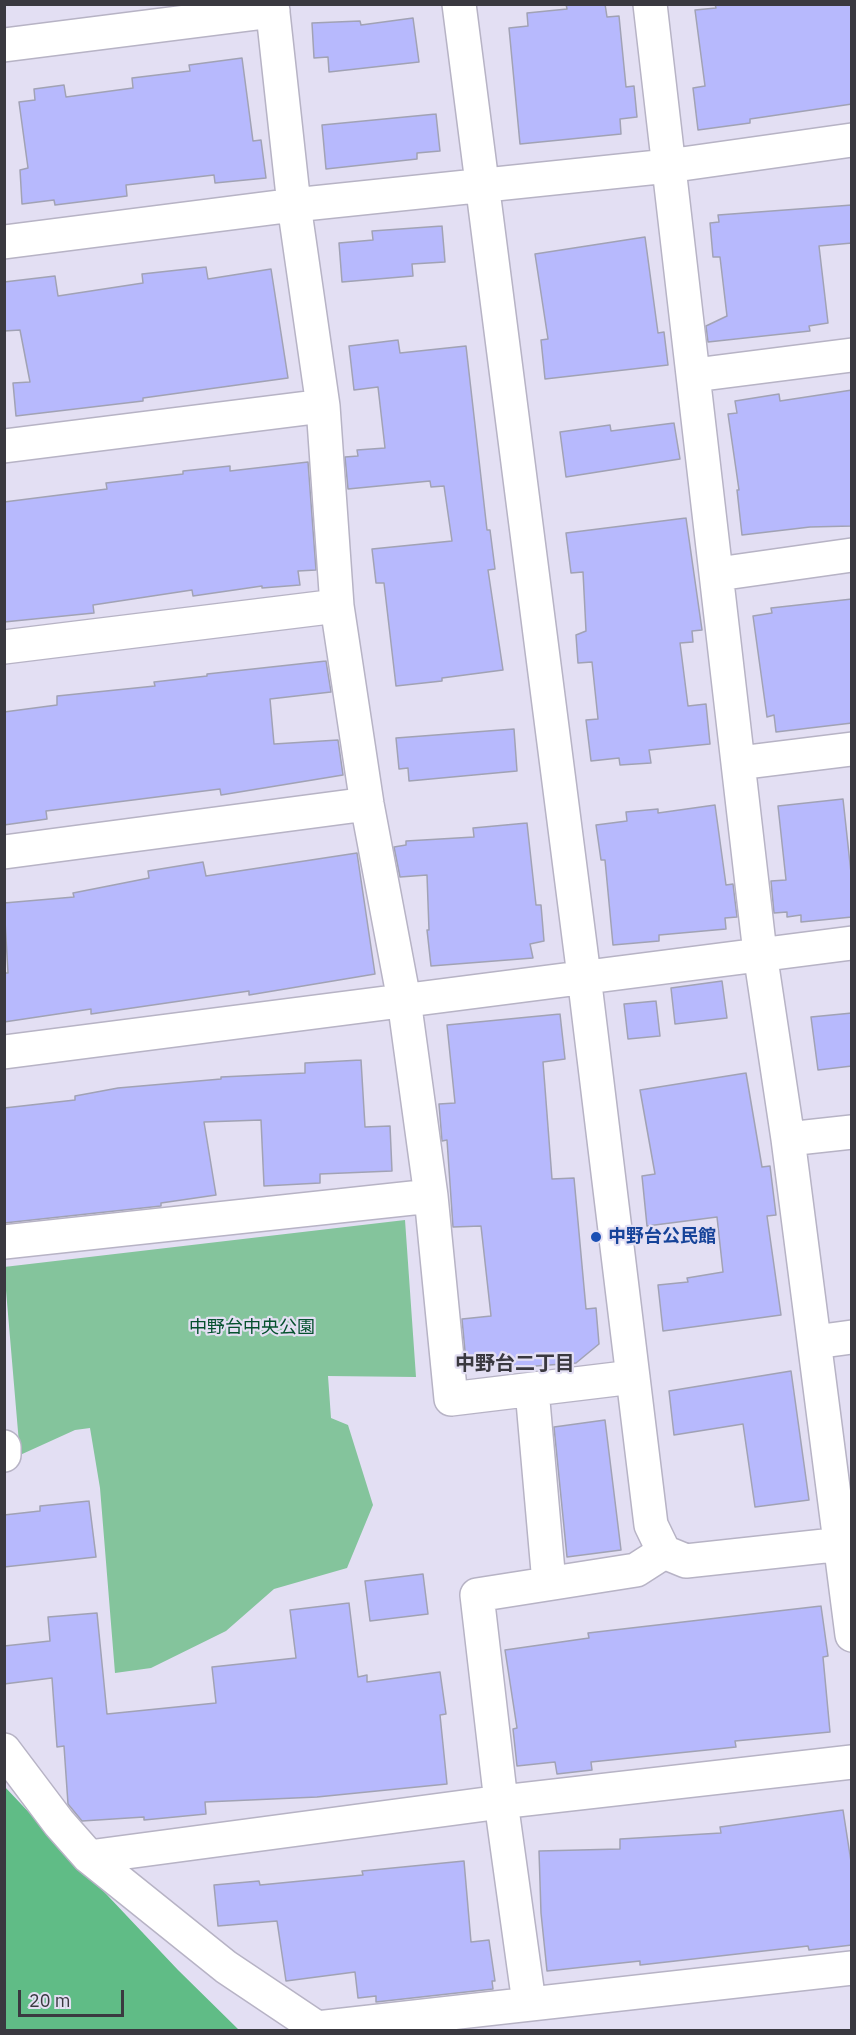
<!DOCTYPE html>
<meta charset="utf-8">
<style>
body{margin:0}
#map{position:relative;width:856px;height:2035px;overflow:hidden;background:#e3dff3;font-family:"IBM Plex Sans",sans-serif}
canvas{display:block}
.frame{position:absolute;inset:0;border:6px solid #3a3940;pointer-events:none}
.scale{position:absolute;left:18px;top:1990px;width:106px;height:27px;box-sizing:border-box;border:3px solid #3a3940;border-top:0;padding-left:8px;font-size:18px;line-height:21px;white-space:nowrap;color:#3a3940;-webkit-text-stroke:4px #e3dff3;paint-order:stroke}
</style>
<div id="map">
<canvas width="856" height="2035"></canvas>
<div class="frame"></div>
<div class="scale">20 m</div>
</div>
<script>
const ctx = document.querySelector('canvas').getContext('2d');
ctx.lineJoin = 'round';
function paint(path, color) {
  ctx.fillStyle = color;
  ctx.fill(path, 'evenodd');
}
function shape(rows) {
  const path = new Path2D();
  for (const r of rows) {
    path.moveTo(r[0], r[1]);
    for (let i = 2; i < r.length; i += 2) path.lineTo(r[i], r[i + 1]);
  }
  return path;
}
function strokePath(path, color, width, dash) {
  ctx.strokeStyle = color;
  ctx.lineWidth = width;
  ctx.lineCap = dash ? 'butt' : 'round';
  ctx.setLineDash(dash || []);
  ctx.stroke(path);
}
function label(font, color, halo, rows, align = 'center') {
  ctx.font = font + ' "IBM Plex Sans","Noto Sans JP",sans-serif';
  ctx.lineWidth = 4.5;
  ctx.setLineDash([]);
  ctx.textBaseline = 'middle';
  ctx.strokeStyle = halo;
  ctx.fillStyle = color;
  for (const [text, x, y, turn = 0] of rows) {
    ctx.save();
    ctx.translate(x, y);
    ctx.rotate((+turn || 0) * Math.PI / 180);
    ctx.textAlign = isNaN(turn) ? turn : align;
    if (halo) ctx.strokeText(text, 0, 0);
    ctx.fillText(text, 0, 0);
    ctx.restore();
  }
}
const green = shape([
 [405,1220,416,1377,328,1376,331,1418,348,1425,373,1505,347,1568,274,1589,226,1631,151,1668,115,1673,100,1488,90,1428,75,1430,20,1455,4,1267]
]);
const forest = shape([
 [4,1786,178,1970,239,2030,5,2030]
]);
const building = shape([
 [566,4,605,4,607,17,619,16,626,87,634,86,637,117,620,119,621,134,520,144,509,28,528,26,527,13,567,9,566,4],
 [715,4,852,4,852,104,750,119,750,123,698,130,693,88,705,86,695,10,716,8,715,4],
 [413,18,419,62,329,72,328,57,314,58,312,23,360,21,361,25,413,18],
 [242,58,253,141,261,140,266,178,215,183,214,175,126,185,127,196,55,205,54,200,22,204,20,170,28,168,19,102,35,100,34,89,64,85,66,97,133,88,132,78,190,71,189,65,242,58],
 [436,114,440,151,417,153,417,159,326,169,322,125,436,114],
 [852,205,852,243,819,246,828,323,809,326,810,331,708,342,706,326,727,316,720,257,713,257,710,223,719,222,718,215,852,205],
 [442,226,445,262,412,264,413,276,342,282,339,243,373,240,372,231,442,226],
 [645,237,658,333,664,332,668,365,545,379,541,340,548,339,535,254,645,237],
 [206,267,208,279,271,269,288,378,143,398,143,401,16,416,13,383,30,382,20,330,4,331,4,282,55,276,58,296,143,283,142,274,206,267],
 [398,340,400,353,466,346,487,530,490,530,495,569,488,570,503,670,442,678,442,681,396,686,384,583,376,583,372,549,452,541,444,486,431,487,430,481,348,489,345,457,358,456,357,450,385,448,378,387,354,390,349,346,398,340],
 [852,390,852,526,810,527,742,535,737,490,739,490,728,414,737,413,735,401,779,394,780,401,852,390],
 [674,423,680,459,566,477,560,432,610,425,611,431,674,423],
 [308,462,316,570,298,571,300,585,262,588,262,586,193,596,192,590,93,605,94,613,4,622,4,502,107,489,106,483,183,474,183,471,230,466,230,471,308,462],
 [686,518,702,630,692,631,693,642,680,643,688,706,706,704,710,744,649,750,651,763,620,765,619,758,591,761,586,720,598,719,592,662,578,663,576,635,586,631,583,572,571,573,566,533,686,518],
 [852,599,852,723,776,732,774,715,767,717,753,616,772,613,771,608,852,599],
 [326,661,331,692,270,699,274,744,338,740,343,775,221,795,220,789,46,811,47,819,4,825,4,712,57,705,57,696,155,686,154,682,207,676,207,674,326,661],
 [514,729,517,771,409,781,408,768,399,769,396,738,514,729],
 [843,799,852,882,852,917,801,922,801,915,787,917,787,912,774,913,771,881,786,880,778,806,843,799],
 [715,805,726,885,733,884,737,917,725,918,726,929,659,935,659,941,613,945,605,860,601,860,596,825,627,821,626,812,658,809,658,813,715,805],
 [527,823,536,905,541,905,544,941,530,944,533,958,431,966,427,930,429,930,427,875,400,877,394,847,406,845,406,841,474,837,473,828,527,823],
 [357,853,375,974,249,995,249,991,91,1014,91,1009,4,1022,4,973,8,973,4,903,74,897,73,893,149,878,148,871,203,862,206,876,357,853],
 [722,981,727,1018,675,1024,671,988,722,981],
 [656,1001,660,1036,628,1039,624,1004,656,1001],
 [852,1013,852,1066,818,1070,811,1017,852,1013],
 [560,1014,565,1059,543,1062,552,1179,574,1178,586,1309,596,1308,599,1344,576,1363,509,1368,509,1359,466,1362,462,1319,491,1316,481,1226,453,1227,447,1140,442,1141,439,1104,455,1103,447,1025,560,1014],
 [361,1060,365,1127,390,1126,392,1171,320,1174,320,1183,264,1186,261,1120,204,1122,216,1195,161,1203,161,1206,4,1223,4,1108,75,1100,75,1096,118,1088,221,1079,221,1077,305,1073,305,1063,361,1060],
 [746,1073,762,1167,770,1166,776,1215,767,1216,781,1315,663,1331,658,1285,688,1282,687,1278,723,1272,717,1217,647,1226,642,1176,655,1174,640,1090,746,1073],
 [791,1371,809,1500,755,1507,743,1424,674,1435,669,1391,791,1371],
 [605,1420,621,1550,567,1557,554,1427,605,1420],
 [89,1501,96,1557,4,1567,4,1515,40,1511,40,1506,89,1501],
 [423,1574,428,1614,370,1621,365,1581,423,1574],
 [349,1603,358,1677,367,1675,367,1682,440,1672,446,1714,440,1715,447,1784,317,1797,205,1802,206,1814,144,1820,144,1817,82,1821,68,1804,64,1746,57,1747,52,1678,4,1684,4,1646,50,1641,48,1617,97,1613,107,1714,216,1703,212,1667,296,1658,290,1610,349,1603],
 [821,1606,828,1656,823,1657,830,1732,735,1741,736,1747,591,1762,592,1770,557,1774,555,1762,517,1766,513,1729,517,1728,505,1650,589,1638,588,1633,821,1606],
 [843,1810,852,1868,852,1945,809,1950,808,1946,640,1965,640,1961,547,1971,541,1913,539,1851,620,1849,620,1839,721,1833,720,1827,843,1810],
 [464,1861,471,1942,489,1940,495,1981,492,1981,493,1989,376,2002,376,1996,358,1998,355,1972,286,1981,277,1921,218,1926,214,1885,259,1881,260,1885,363,1875,362,1871,464,1861]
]);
const minor = shape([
 [272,4,294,205,323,406,337,606,367,804,404,1000,431,1196,451,1399,633,1377],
 [459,4,584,976,651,1525,664,1552,686,1561,852,1543],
 [650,4,760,953,788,1139,852,1635],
 [4,45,273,11],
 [4,242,294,205,668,166,852,140],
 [695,375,852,355],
 [4,446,323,406],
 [718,574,852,555],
 [4,647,337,606],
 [739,763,852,749],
 [4,852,367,804],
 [4,1052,852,943],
 [788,1139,852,1132],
 [4,1242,431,1196],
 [815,1342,852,1337],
 [532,1390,549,1583],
 [4,1447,4,1455],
 [4,1750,59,1823,89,1857,226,1967,320,2030],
 [89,1857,501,1802,852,1762],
 [529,2003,501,1802,477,1595,636,1570,664,1552],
 [317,2028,852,1968]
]);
const markers = [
 [596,1237,6,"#1a4fb4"]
];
const transitNames = [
 ["中野台公民館",608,1237]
];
const parkNames = [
 ["中野台中央公園",252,1328]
];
const neighbourhoodNames = [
 ["中野台二丁目",515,1364]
];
paint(green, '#84c49c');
paint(forest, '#60bc86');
paint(building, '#b7b9fd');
strokePath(building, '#a1a2b4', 1.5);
strokePath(minor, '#b7b3c5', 36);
strokePath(minor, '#fff', 33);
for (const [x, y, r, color] of markers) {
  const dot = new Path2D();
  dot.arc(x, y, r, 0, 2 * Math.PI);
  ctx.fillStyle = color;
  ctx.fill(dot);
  strokePath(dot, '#e3dff3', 2);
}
label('bold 18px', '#164399', '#e3dff3', transitNames, 'left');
label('18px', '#05512e', '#e3dff3', parkNames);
label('bold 20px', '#3a3940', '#e3dff3', neighbourhoodNames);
</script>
